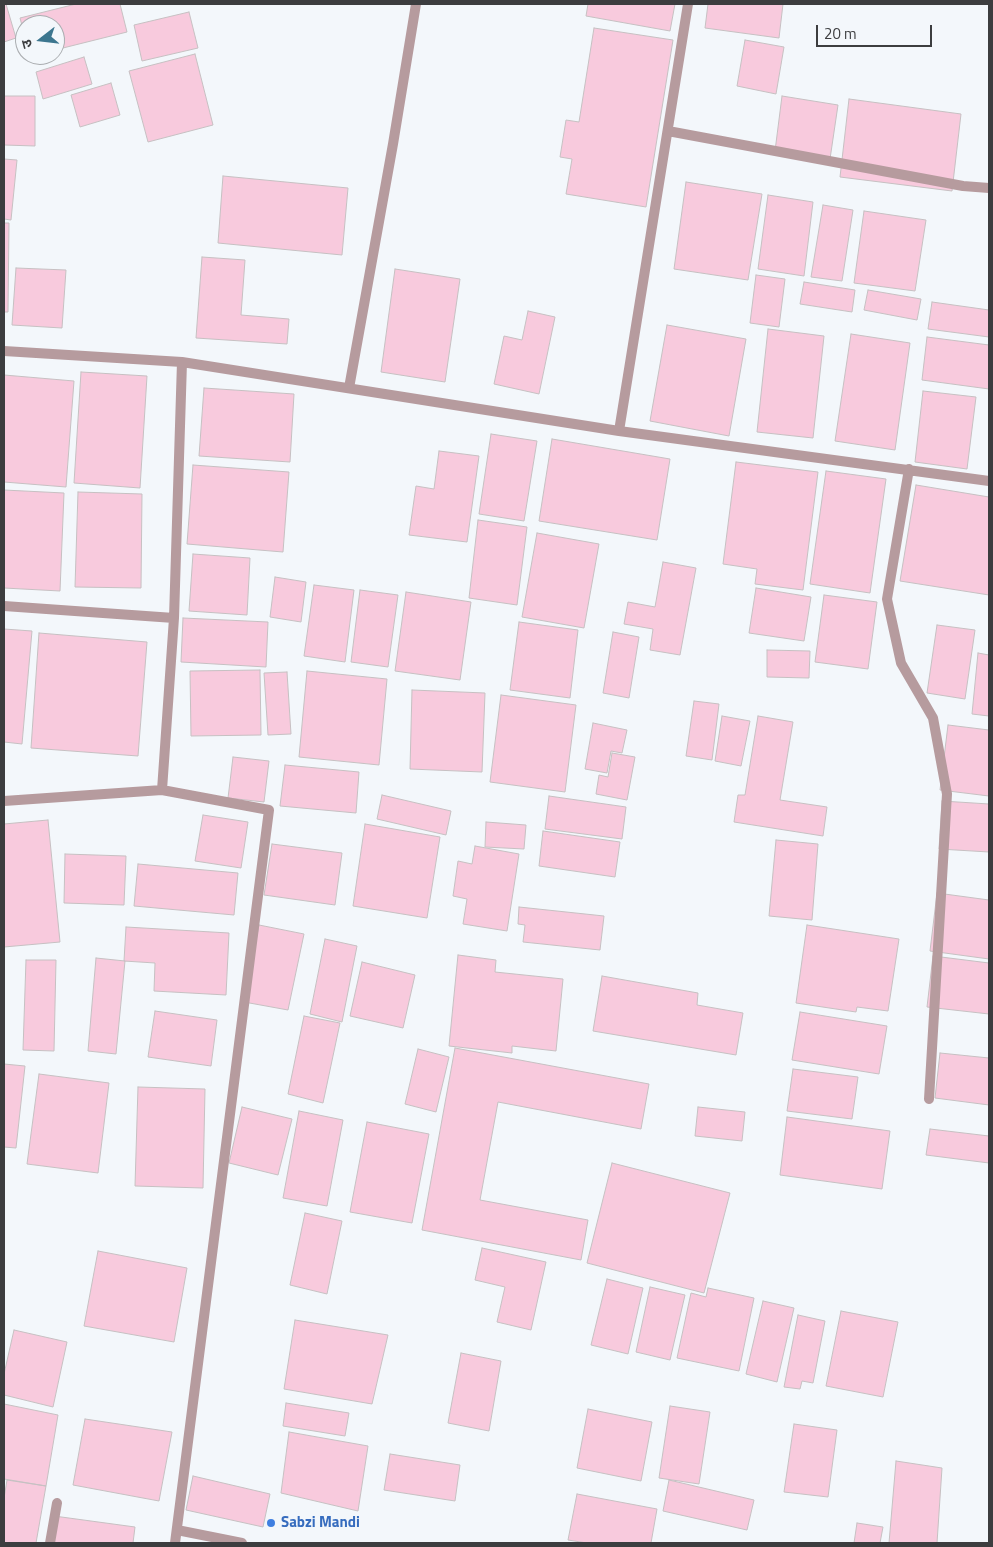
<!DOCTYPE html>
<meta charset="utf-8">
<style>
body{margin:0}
#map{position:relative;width:993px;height:1547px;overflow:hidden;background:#f3f7fb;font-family:"Titillium Web","Noto Sans Devanagari",sans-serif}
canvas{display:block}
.frame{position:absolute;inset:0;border:5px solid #3c3d3f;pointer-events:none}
.north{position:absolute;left:15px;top:15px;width:50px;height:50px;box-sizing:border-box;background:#f3f7fb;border:1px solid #aaadb0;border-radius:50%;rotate:254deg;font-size:14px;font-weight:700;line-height:20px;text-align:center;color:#3c3d3f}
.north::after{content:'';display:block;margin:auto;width:18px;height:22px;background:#3c768f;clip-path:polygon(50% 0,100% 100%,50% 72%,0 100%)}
.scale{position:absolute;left:816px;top:25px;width:116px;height:22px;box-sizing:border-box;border:2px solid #3c3d3f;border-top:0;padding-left:6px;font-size:15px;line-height:18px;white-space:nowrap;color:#3c3d3f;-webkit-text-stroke:4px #f3f7fb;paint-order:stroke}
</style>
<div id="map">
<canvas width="993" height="1547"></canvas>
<div class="frame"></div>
<div class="north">उ</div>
<div class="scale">20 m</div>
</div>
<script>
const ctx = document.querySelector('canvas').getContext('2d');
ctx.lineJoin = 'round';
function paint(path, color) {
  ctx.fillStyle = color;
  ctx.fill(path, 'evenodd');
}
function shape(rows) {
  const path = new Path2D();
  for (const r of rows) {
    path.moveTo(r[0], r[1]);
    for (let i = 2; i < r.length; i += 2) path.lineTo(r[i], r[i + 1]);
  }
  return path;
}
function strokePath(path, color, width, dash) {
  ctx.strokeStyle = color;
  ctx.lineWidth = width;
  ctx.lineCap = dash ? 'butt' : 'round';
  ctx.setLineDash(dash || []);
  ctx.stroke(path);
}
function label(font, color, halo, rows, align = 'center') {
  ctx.font = font + ' "Titillium Web",sans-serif';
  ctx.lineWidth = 4;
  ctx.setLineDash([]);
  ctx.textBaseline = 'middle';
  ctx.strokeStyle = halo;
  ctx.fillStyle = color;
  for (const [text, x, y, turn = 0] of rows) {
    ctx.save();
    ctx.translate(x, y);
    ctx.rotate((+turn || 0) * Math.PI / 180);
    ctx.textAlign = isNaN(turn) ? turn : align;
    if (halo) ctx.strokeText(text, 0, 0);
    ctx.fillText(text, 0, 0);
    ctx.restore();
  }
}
const building = shape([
 [4,4,6,4,16,38,4,42,4,4],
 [76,4,120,4,127,32,55,50,55,25,25,25,25,37,20,18,76,4],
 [588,4,675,4,670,31,586,16,588,4],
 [708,4,783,4,779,38,705,28,708,4],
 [189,12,198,48,142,61,134,25,189,12],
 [594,28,673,40,646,207,566,194,572,159,560,157,566,120,579,122,594,28],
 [745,40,784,47,776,94,737,86,745,40],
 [195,54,213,125,148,142,129,71,195,54],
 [84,57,92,84,43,99,36,72,84,57],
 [111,83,120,115,80,127,71,95,111,83],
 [4,96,35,96,35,146,4,145,4,96],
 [782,96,838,105,830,159,775,151,782,96],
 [849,99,961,114,952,191,840,177,849,99],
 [4,159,17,160,11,220,4,219,4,159],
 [223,176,348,188,342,255,218,243,223,176],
 [686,182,762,194,748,280,674,269,686,182],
 [768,195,813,202,804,276,758,269,768,195],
 [823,205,853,210,842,281,811,277,823,205],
 [864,211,926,220,915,291,854,283,864,211],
 [4,223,9,223,8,312,4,312,4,223],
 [202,257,245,260,241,315,289,319,287,344,196,338,202,257],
 [16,268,66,270,62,328,12,325,16,268],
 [395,269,460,279,445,382,381,372,395,269],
 [756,275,785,279,779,327,750,323,756,275],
 [804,282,855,290,852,312,800,304,804,282],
 [868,290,921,299,917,320,864,310,868,290],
 [932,302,989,310,989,337,928,329,932,302],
 [528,311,555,317,539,394,494,384,504,336,522,340,528,311],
 [667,325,746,339,729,436,650,421,667,325],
 [768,329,824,336,813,438,757,432,768,329],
 [851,334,910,343,895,450,835,441,851,334],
 [927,337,989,345,989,389,922,380,927,337],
 [81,372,147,376,140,488,74,483,81,372],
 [4,375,74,381,66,487,4,482,4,375],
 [204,388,294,394,290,462,199,456,204,388],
 [923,391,976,397,967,469,915,462,923,391],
 [491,434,537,441,524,521,479,514,491,434],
 [552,439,670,459,657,540,539,521,552,439],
 [439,451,479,456,467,542,409,535,416,486,434,489,439,451],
 [736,462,818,472,803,590,755,584,757,569,723,564,736,462],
 [193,465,289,472,283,552,187,544,193,465],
 [826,471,886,479,870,593,810,584,826,471],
 [916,485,989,497,989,595,900,581,916,485],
 [4,490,64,493,60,591,4,588,4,490],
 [78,492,142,494,141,588,75,587,78,492],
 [478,520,527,527,517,605,469,598,478,520],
 [537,533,599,544,584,628,522,617,537,533],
 [193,554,250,558,247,615,189,611,193,554],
 [663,562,696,568,680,655,650,650,653,629,624,624,628,602,655,607,663,562],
 [275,577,306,582,301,622,270,617,275,577],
 [314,585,354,590,345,662,304,656,314,585],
 [756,588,811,597,804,641,749,633,756,588],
 [360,590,398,595,388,667,351,662,360,590],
 [406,592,471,602,460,680,395,671,406,592],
 [824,595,877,602,868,669,815,662,824,595],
 [183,618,268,622,266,667,181,662,183,618],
 [519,622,578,630,570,698,510,690,519,622],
 [937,625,975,630,965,699,927,693,937,625],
 [4,629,32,631,22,744,4,742,4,629],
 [613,632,639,637,629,698,603,693,613,632],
 [39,633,147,642,138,756,31,748,39,633],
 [767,650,810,651,809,678,767,677,767,650],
 [978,653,989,655,989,716,972,714,978,653],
 [260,670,261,735,191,736,190,671,260,670],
 [307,671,387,679,379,765,299,757,307,671],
 [287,672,291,734,268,735,264,673,287,672],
 [412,690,485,693,482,772,410,769,412,690],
 [501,695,576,705,565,792,490,782,501,695],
 [694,701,719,704,712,760,686,756,694,701],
 [722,716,750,721,741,766,715,761,722,716],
 [758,716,793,722,780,800,827,807,823,836,734,822,738,795,745,795,758,716],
 [593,723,627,730,622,753,611,751,607,773,585,769,593,723],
 [948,725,989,730,989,796,940,790,948,725],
 [612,753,635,757,627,800,596,794,599,775,608,777,612,753],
 [233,757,269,761,264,802,228,798,233,757],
 [285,765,359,772,356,813,280,806,285,765],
 [382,795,451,811,446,835,377,819,382,795],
 [549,796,626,807,622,839,545,829,549,796],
 [942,801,989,804,989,852,939,849,942,801],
 [203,815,248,822,241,868,195,861,203,815],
 [48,820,60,942,4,947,4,824,48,820],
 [486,822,526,825,524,849,485,847,486,822],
 [365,824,440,837,427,918,353,906,365,824],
 [543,831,620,842,615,877,539,866,543,831],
 [776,840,818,844,812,920,769,916,776,840],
 [272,844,342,853,335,905,264,895,272,844],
 [475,846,519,854,507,931,463,924,467,899,453,896,458,861,472,864,475,846],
 [65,854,126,856,124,905,64,903,65,854],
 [138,864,238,873,234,915,134,906,138,864],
 [937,893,989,900,989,959,930,951,937,893],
 [519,907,604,916,600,950,523,942,525,925,518,924,519,907],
 [259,925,304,934,288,1010,244,1002,259,925],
 [807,925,899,939,888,1011,857,1007,856,1012,796,1003,807,925],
 [126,927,229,933,226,995,154,991,155,963,124,961,126,927],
 [325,939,357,946,342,1022,310,1014,325,939],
 [458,955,496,960,495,972,563,979,556,1051,512,1046,512,1053,449,1046,458,955],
 [933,956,989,963,989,1014,927,1007,933,956],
 [96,958,125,961,116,1054,88,1051,96,958],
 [26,960,56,960,54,1051,23,1050,26,960],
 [362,962,415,975,403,1028,350,1016,362,962],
 [602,976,698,993,697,1005,743,1013,736,1055,593,1031,602,976],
 [155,1011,217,1020,211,1066,148,1057,155,1011],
 [800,1012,887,1026,879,1074,792,1060,800,1012],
 [304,1016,340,1023,323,1103,288,1094,304,1016],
 [455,1048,649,1084,641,1129,498,1102,480,1200,588,1220,581,1260,422,1230,455,1048],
 [418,1049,449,1057,436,1112,405,1104,418,1049],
 [940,1053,989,1058,989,1105,935,1098,940,1053],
 [4,1064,25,1066,16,1148,4,1147,4,1064],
 [793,1069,858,1077,852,1119,787,1111,793,1069],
 [39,1074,109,1083,98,1173,27,1164,39,1074],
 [138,1087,205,1089,203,1188,135,1186,138,1087],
 [242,1107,292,1119,278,1175,229,1163,242,1107],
 [698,1107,745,1112,742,1141,695,1136,698,1107],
 [299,1111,343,1120,327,1206,283,1198,299,1111],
 [787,1117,890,1131,882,1189,780,1175,787,1117],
 [367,1122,429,1134,412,1223,350,1212,367,1122],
 [930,1129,989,1136,989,1163,926,1155,930,1129],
 [612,1163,730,1193,704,1293,587,1263,612,1163],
 [305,1213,342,1221,327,1294,290,1285,305,1213],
 [482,1248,546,1262,531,1330,497,1322,505,1287,475,1280,482,1248],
 [98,1251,187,1268,174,1342,84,1326,98,1251],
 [607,1279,643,1288,628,1354,591,1345,607,1279],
 [650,1287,685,1295,670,1360,636,1352,650,1287],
 [708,1288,754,1298,739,1371,677,1358,691,1293,706,1297,708,1288],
 [763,1301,794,1308,777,1382,746,1374,763,1301],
 [841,1311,898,1322,883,1397,826,1386,841,1311],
 [798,1315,825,1321,813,1383,802,1381,800,1389,784,1387,798,1315],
 [295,1320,388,1335,372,1404,284,1389,295,1320],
 [14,1330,67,1342,53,1407,4,1395,4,1374,14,1330],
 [461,1353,501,1361,489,1431,448,1423,461,1353],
 [286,1403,349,1413,345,1436,283,1426,286,1403],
 [4,1404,58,1415,46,1486,4,1479,4,1404],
 [670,1406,710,1412,699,1484,659,1478,670,1406],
 [588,1409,652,1422,641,1481,577,1468,588,1409],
 [85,1419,172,1432,159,1501,73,1485,85,1419],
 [794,1424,837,1430,828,1497,784,1492,794,1424],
 [289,1432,368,1446,358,1511,281,1493,289,1432],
 [390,1454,460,1465,455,1501,384,1490,390,1454],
 [896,1461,942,1468,937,1543,889,1543,896,1461],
 [193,1476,270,1494,263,1527,186,1510,193,1476],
 [7,1480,46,1486,36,1543,4,1543,4,1498,7,1480],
 [669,1480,754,1500,747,1530,663,1511,669,1480],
 [577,1494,657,1509,651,1543,587,1543,568,1540,577,1494],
 [54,1516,135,1527,133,1543,51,1543,54,1516],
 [857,1523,883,1527,880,1543,854,1543,857,1523]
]);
const street = shape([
 [668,131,963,186,989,188],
 [4,351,182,362,174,618,162,790],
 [182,362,619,431,989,481],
 [349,388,393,144,416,4],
 [619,431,688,4],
 [909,469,887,599,901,663,933,718,947,794,929,1099],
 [4,606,174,618],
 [4,801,162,790,269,810,175,1543],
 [177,1530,242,1543],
 [50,1543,57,1503]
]);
const markers = [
 [271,1523,5,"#3f7fe0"]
];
const shopNames = [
 ["Sabzi Mandi",281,1523]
];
paint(building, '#f8cadd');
strokePath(building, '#c6c0c2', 1);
strokePath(street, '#b69b9e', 10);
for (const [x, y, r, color] of markers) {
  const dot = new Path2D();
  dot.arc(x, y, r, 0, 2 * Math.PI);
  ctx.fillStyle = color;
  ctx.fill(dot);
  strokePath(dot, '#f3f7fb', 2);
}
label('bold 15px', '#366cbe', '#f3f7fb', shopNames, 'left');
</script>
